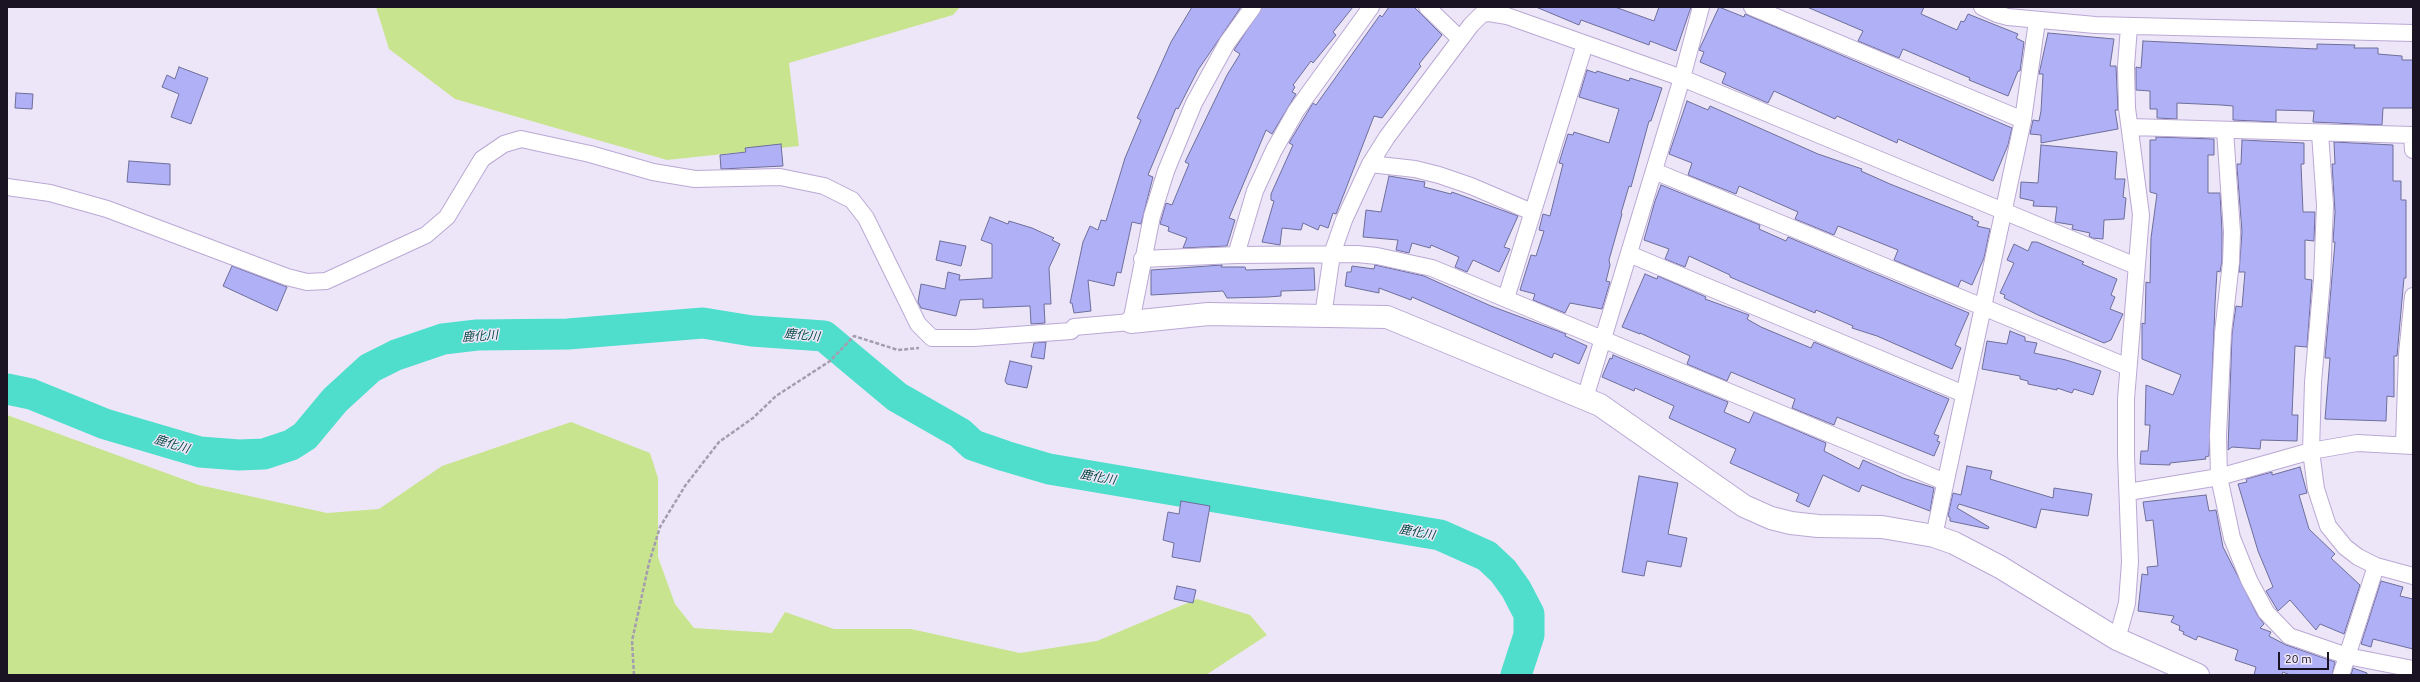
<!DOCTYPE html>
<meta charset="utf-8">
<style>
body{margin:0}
#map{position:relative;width:2420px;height:682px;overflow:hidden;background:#ede6f9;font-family:Ubuntu,sans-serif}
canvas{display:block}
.frame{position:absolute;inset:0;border:8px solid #1a1324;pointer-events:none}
.scale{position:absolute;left:2278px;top:652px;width:51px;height:18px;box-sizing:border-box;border:2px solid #1a1324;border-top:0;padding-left:5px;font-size:12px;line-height:14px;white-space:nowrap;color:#1a1324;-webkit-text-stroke:3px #ede6f9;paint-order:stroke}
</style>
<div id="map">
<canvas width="2420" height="682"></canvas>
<div class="frame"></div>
<div class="scale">20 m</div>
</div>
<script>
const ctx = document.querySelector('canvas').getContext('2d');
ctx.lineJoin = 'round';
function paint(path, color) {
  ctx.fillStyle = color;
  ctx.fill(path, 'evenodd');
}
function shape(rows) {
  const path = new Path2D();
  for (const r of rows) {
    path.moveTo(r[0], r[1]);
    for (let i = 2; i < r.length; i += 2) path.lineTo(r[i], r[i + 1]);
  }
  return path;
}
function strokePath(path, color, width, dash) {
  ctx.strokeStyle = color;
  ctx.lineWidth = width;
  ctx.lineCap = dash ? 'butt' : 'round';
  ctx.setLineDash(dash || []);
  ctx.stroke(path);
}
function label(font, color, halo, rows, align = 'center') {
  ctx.font = font + ' Ubuntu,"Noto Sans JP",sans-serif';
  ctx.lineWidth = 3;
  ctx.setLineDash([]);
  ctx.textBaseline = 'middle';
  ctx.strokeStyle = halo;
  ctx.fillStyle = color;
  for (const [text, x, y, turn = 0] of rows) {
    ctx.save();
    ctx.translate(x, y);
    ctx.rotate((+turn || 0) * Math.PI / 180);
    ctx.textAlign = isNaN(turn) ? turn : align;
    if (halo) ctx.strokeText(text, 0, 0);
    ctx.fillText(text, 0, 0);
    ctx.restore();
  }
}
const green = shape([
 [376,7,960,7,953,15,789,63,799,146,667,160,455,99,389,49],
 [7,415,199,485,327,513,379,509,442,466,571,422,650,453,658,478,658,557,675,604,694,628,772,633,785,612,834,629,911,629,1020,653,1097,641,1197,599,1250,615,1267,635,1206,675,7,675]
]);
const river = shape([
 [7,389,31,394,105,424,200,452,239,455,264,454,291,445,305,436,335,400,370,368,396,355,443,339,477,335,568,334,703,323,752,331,824,336,897,397,960,433,973,445,1005,456,1049,469,1440,535,1487,556,1503,571,1516,589,1529,614,1529,635,1516,675]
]);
const building = shape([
 [1192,7,1241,7,1198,70,1178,109,1176,108,1148,175,1153,177,1141,224,1132,222,1121,273,1117,272,1114,286,1088,280,1091,311,1074,313,1072,303,1070,303,1083,242,1090,226,1098,230,1101,220,1106,221,1125,158,1141,120,1137,118,1171,42,1192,7],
 [1262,7,1353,7,1333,32,1336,35,1313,63,1311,61,1293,85,1295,87,1292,92,1296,94,1272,134,1266,130,1229,218,1235,220,1227,246,1183,248,1187,238,1168,231,1169,227,1160,224,1166,203,1172,205,1189,164,1185,162,1227,75,1240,54,1234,50,1262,7],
 [1389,7,1414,7,1442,35,1419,64,1421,66,1382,118,1374,116,1340,204,1336,214,1333,213,1328,228,1320,225,1318,230,1303,223,1301,230,1282,228,1280,245,1262,242,1274,201,1271,200,1271,194,1293,145,1289,143,1313,103,1316,105,1380,15,1382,17,1389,7],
 [1536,7,1615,7,1654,21,1659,7,1691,7,1676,51,1650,41,1649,45,1581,20,1579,25,1536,7],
 [1719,7,1744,17,1745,14,2012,128,2008,145,1993,181,1898,139,1897,143,1837,116,1835,119,1774,91,1768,103,1722,83,1726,73,1700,62,1704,52,1699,50,1719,7],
 [1807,7,1924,7,1921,14,1957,30,1961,21,1964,22,1968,14,2018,34,2016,38,2024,42,2020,71,2018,71,2008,96,1969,80,1970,78,1903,49,1899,58,1858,41,1863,31,1807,7],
 [2048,33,2114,39,2110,66,2116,66,2118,110,2115,110,2118,129,2041,143,2041,135,2030,134,2033,120,2039,121,2041,111,2043,74,2039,74,2048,33],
 [2143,41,2317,49,2317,44,2355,45,2354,48,2378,48,2378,54,2402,56,2402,60,2413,60,2413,108,2383,108,2382,125,2313,122,2314,111,2276,110,2276,122,2233,120,2233,106,2221,105,2177,103,2177,119,2157,118,2157,109,2150,109,2150,91,2136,90,2136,67,2141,68,2143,41],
 [179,67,208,78,191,124,171,117,179,94,162,87,167,75,175,79,179,67],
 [1587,70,1596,73,1597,71,1629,81,1630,78,1662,88,1651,121,1649,121,1631,187,1629,186,1621,213,1622,214,1609,260,1610,265,1606,281,1610,282,1602,309,1570,303,1565,313,1533,300,1535,294,1520,290,1531,255,1536,256,1544,231,1539,230,1543,214,1550,216,1563,164,1559,163,1568,134,1573,135,1574,132,1609,143,1619,109,1579,97,1587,70],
 [16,93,33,94,32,109,15,108,16,93],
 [1687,101,1708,110,1710,106,1818,154,1862,169,1861,171,1890,184,1973,217,1972,219,1979,222,1977,226,1990,229,1984,258,1972,285,1961,280,1958,287,1894,260,1898,250,1838,226,1834,235,1795,219,1798,212,1739,186,1736,194,1688,175,1692,163,1669,154,1687,101],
 [2156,137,2214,139,2214,155,2208,155,2208,193,2220,193,2222,232,2222,261,2220,272,2217,271,2215,304,2209,456,2205,457,2206,459,2170,463,2170,465,2140,464,2141,451,2148,451,2150,425,2145,425,2146,385,2173,395,2181,375,2142,359,2142,323,2145,324,2146,282,2150,283,2151,238,2157,194,2150,192,2150,140,2156,140,2156,137],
 [2242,140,2304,143,2304,164,2301,164,2303,212,2315,212,2314,241,2305,240,2305,279,2312,280,2307,347,2295,346,2292,415,2298,415,2297,441,2261,440,2260,449,2232,447,2228,450,2232,334,2236,306,2242,307,2245,272,2239,272,2242,232,2237,167,2237,164,2241,164,2242,140],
 [2334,142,2393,145,2393,181,2401,181,2401,200,2406,200,2406,278,2404,278,2397,356,2394,356,2394,397,2387,396,2386,421,2325,419,2330,358,2325,358,2335,242,2333,242,2335,212,2332,164,2335,164,2334,142],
 [781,144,783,166,721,169,720,155,746,152,745,148,781,144],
 [2041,145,2117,152,2115,179,2125,179,2123,197,2126,198,2124,219,2104,220,2103,239,2092,238,2089,236,2090,233,2072,229,2073,225,2055,222,2057,207,2033,206,2034,201,2020,198,2021,182,2038,183,2041,145],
 [129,161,170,164,170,185,127,182,129,161],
 [1389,176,1425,182,1424,187,1451,194,1452,192,1518,216,1504,247,1510,249,1499,272,1473,260,1467,272,1455,267,1459,257,1431,245,1430,248,1412,243,1409,253,1396,250,1398,240,1363,237,1366,210,1381,212,1389,176],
 [1661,185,1760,225,1759,229,1786,241,1788,237,1969,313,1955,345,1961,348,1952,369,1877,336,1852,328,1853,326,1816,310,1815,313,1730,277,1730,275,1689,256,1685,267,1665,259,1669,249,1644,240,1655,201,1661,185],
 [990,217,1008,224,1009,221,1032,228,1054,238,1052,240,1060,244,1049,268,1051,304,1044,304,1045,323,1031,324,1030,306,983,308,983,299,960,300,956,316,921,308,918,302,921,284,945,289,948,272,960,275,959,280,992,278,992,244,981,240,990,217],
 [940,241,966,246,961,266,936,260,940,241],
 [2032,242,2037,242,2084,262,2082,264,2117,279,2111,295,2115,297,2110,309,2123,314,2111,340,2104,343,2038,315,2004,298,2005,295,2000,293,2014,263,2007,260,2014,244,2028,251,2032,242],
 [1222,265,1221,267,1245,267,1246,270,1314,268,1315,290,1281,291,1281,296,1268,297,1227,298,1223,291,1151,295,1151,270,1222,265],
 [1375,265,1424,276,1491,306,1566,334,1565,336,1587,346,1579,364,1554,353,1552,358,1412,297,1411,300,1379,288,1379,293,1345,286,1347,272,1351,272,1352,266,1374,269,1375,265],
 [232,266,287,287,277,311,223,286,232,266],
 [1645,274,1657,279,1658,276,1706,297,1705,299,1749,315,1747,319,1761,327,1811,348,1814,342,1949,399,1934,434,1939,436,1937,441,1940,442,1934,456,1837,417,1834,425,1792,408,1795,399,1731,372,1727,381,1687,364,1690,356,1640,333,1640,334,1622,327,1645,274],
 [2010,331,2025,337,2025,341,2037,343,2034,353,2066,360,2101,371,2093,395,2074,389,2072,393,2057,388,2057,390,2028,384,2028,381,2020,379,2020,376,1982,369,1987,341,2007,344,2010,331],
 [1046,342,1044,359,1031,357,1034,343,1046,342],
 [1613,355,1728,402,1724,412,1749,423,1754,412,1826,443,1824,451,1859,469,1863,460,1903,478,1934,488,1930,511,1862,485,1859,492,1823,475,1809,507,1796,501,1799,494,1730,463,1736,449,1669,418,1674,406,1635,388,1634,391,1602,377,1610,358,1612,359,1613,355],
 [1010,361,1032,366,1027,388,1007,384,1005,381,1010,361],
 [1967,466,1992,471,1990,479,2053,498,2054,488,2092,494,2088,516,2041,509,2036,528,1959,504,1957,508,1989,527,1988,529,1950,521,1950,517,1948,516,1953,493,1961,495,1967,466],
 [2300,467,2307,493,2299,495,2309,529,2335,554,2331,558,2360,585,2344,634,2320,624,2316,630,2290,600,2278,611,2266,591,2273,587,2258,551,2238,484,2247,482,2246,479,2272,472,2272,475,2300,467],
 [1639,476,1678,483,1668,534,1687,538,1681,567,1647,561,1644,576,1622,572,1639,476],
 [2206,495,2209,511,2216,510,2223,547,2258,616,2264,624,2260,628,2271,632,2269,636,2286,645,2335,662,2332,675,2290,675,2283,672,2282,675,2254,675,2256,667,2235,660,2238,650,2198,636,2196,640,2183,634,2184,632,2179,630,2180,626,2171,622,2174,616,2138,611,2142,574,2148,575,2147,567,2158,566,2153,520,2146,521,2143,502,2206,495],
 [1181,501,1210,506,1200,562,1172,557,1174,543,1163,540,1168,512,1179,514,1181,501],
 [2381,581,2403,587,2400,596,2413,599,2413,649,2373,639,2371,647,2361,644,2381,581],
 [1177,586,1196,590,1193,603,1174,599,1177,586],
 [2353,668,2367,673,2367,675,2351,675,2353,668]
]);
const path = shape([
 [634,675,632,641,649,563,660,527,685,486,719,442,753,418,776,396,830,361,854,336,898,350,919,348]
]);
const street = shape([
 [1427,7,1460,39],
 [1752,7,2023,120,1934,536],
 [1982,7,1997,14,2008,17,2095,25,2413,33],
 [2023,120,2037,21],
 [2130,127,2413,135],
 [2225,130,2232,232,2231,262,2223,333,2218,435,2219,477,2232,538,2249,580,2266,612,2289,636,2347,656,2413,669],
 [2320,133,2325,205,2322,279,2313,382,2311,451,2316,489,2328,526,2345,547,2358,557,2376,566,2413,576],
 [2412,135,2413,150],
 [1370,164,1415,169,1439,175,1471,186,1532,212],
 [1654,171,2128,367],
 [7,187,50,193,107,209,287,277,307,282,326,281,426,235,447,217,482,159,504,144,521,139,590,154,653,172,695,179,780,177,824,186,852,200,866,218,918,324,932,338,974,338,1071,331,1074,327,1131,322,1152,216,1166,171,1194,103,1227,43,1253,7],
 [1629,254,1964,394],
 [1236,255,1255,191,1274,150,1296,111,1371,7],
 [1142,259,1236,255,1357,254,1377,256,1432,268,1945,482],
 [1506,298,1585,44],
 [1323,316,1332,254,1344,220,1370,164,1387,137,1471,25,1482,14,1489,13,1507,16,1682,78,2136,266],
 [1585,398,1682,78,1701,7],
 [2404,444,2407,354,2413,296],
 [2128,492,2219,477,2311,451,2357,443,2413,446],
 [2117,639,2127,603,2130,562,2126,455,2126,399,2141,215,2127,108,2126,66,2129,27],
 [2341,675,2376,566]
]);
const secondary = shape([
 [1131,322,1208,314,1387,317,1600,405,1744,506,1771,518,1791,523,1818,526,1882,527,1934,536,1954,543,2000,567,2117,639,2198,675]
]);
const waterNames = [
 ["鹿化川",802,335,6],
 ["鹿化川",480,336,-4],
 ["鹿化川",172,444,17],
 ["鹿化川",1098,477,10],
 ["鹿化川",1417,532,10]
];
paint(green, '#c9e48f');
strokePath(river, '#4fdecc', 31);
paint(building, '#afb0f6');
strokePath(building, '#6e6e9a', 1);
strokePath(street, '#baa8d5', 18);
strokePath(secondary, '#baa8d5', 24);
strokePath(path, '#a49daf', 2.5, [4, 2]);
strokePath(street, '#fff', 16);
strokePath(secondary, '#fff', 22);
label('italic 12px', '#064841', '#ede6f9', waterNames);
</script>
